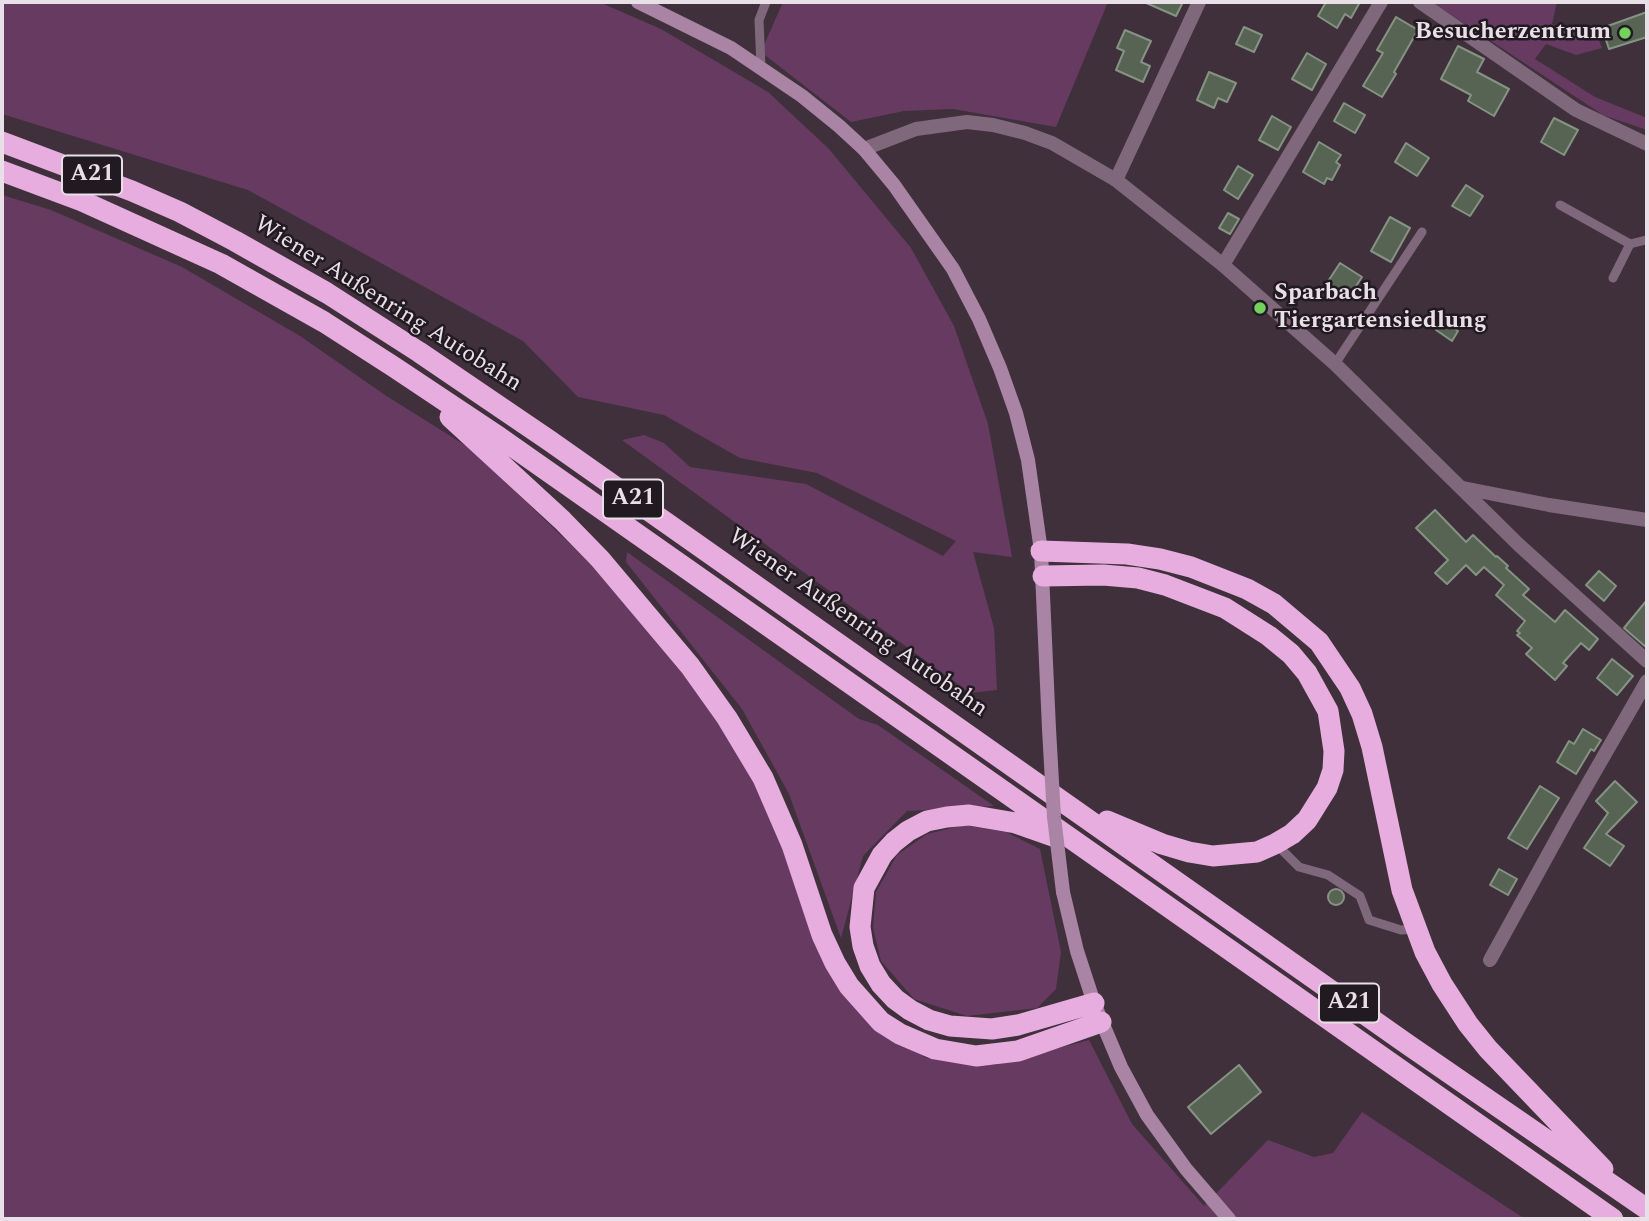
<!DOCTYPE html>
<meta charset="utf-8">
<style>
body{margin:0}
#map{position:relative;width:1649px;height:1221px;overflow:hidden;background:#3f303c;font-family:Spectral,serif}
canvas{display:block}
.frame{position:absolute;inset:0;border:4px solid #e9dfe7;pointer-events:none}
</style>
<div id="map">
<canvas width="1649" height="1221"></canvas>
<div class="frame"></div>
</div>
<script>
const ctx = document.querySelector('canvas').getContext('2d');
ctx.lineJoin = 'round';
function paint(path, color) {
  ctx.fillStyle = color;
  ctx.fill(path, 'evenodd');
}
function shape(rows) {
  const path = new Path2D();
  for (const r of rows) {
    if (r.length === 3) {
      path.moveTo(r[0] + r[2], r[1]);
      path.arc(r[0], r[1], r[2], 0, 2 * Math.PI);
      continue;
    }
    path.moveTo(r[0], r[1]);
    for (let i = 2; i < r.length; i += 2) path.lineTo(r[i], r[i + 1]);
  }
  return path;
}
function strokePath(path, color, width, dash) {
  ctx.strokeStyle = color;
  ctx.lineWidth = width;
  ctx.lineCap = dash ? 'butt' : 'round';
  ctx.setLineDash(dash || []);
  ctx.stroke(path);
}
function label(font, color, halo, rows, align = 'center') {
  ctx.font = font + ' Spectral,serif';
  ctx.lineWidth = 5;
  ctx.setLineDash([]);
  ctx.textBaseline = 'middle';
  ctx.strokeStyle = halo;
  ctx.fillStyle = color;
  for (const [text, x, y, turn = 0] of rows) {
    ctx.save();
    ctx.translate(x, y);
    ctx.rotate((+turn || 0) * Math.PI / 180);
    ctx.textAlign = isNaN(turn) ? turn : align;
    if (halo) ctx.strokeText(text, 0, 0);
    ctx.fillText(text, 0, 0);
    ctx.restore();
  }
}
const green = shape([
 [2,2,599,2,661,29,768,92,829,149,911,248,954,326,988,424,1012,557,973,552,994,628,997,690,970,693,622,440,644,435,664,443,690,467,806,484,943,556,956,541,817,473,740,458,664,415,578,397,523,341,248,190,2,114],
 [783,2,1108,2,1056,127,953,109,904,111,851,122,761,52],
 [1432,2,1557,2,1552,24,1586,37,1595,30,1602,48,1576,55,1546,44,1535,59,1595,97,1647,118,1647,130,1603,115],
 [2,195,51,210,182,267,300,336,385,395,471,449,619,591,679,663,727,734,762,792,867,1019,926,1058,995,1065,1089,1040,1132,1124,1204,1206,1268,1140,1314,1157,1333,1153,1362,1112,1525,1219,2,1219],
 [627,552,859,719,878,725,994,806,907,811,863,856,841,938,789,794,742,709,626,562],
 [964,825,1006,832,1040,849,1061,952,1056,989,1037,1008,967,1016,914,999,881,961,873,928,876,892,897,855,927,834]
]);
const building = shape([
 [1144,2,1183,2,1176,16,1144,2],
 [1326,2,1360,2,1351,18,1345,14,1337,28,1318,16,1326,2],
 [1647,12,1647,37,1609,49,1602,28,1647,12],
 [1396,17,1418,30,1394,72,1396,74,1382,97,1363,86,1383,53,1377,50,1396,17],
 [1244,27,1262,35,1254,52,1236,44,1244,27],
 [1125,30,1151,41,1141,62,1150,66,1143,82,1116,70,1124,51,1117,48,1125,30],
 [1458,46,1484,59,1477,72,1509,89,1494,116,1468,101,1471,95,1441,79,1458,46],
 [1307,53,1326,64,1312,90,1292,79,1307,53],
 [1209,72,1236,83,1227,102,1218,98,1214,108,1197,100,1209,72],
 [1344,103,1365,115,1355,133,1334,121,1344,103],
 [1272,116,1291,127,1278,150,1259,140,1272,116],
 [1554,118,1578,130,1564,155,1541,142,1554,118],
 [1319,142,1341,155,1336,162,1340,165,1332,180,1327,178,1324,184,1303,172,1319,142],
 [1406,143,1429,158,1417,176,1395,162,1406,143],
 [1238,166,1253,175,1238,199,1224,190,1238,166],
 [1466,185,1483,196,1470,216,1452,206,1466,185],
 [1228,213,1239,219,1230,234,1219,228,1228,213],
 [1390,217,1410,228,1391,262,1371,251,1390,217],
 [1340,263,1362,277,1349,297,1327,283,1340,263],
 [1442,320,1458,331,1452,341,1436,330,1442,320],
 [1435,510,1466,542,1473,535,1496,557,1497,556,1508,566,1506,568,1529,589,1523,595,1555,622,1565,610,1598,639,1589,650,1581,643,1563,663,1567,666,1555,680,1526,654,1532,648,1517,635,1520,633,1517,631,1525,621,1496,595,1504,585,1484,567,1476,575,1466,565,1447,584,1435,573,1448,560,1416,528,1435,510],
 [1599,571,1616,586,1604,601,1586,585,1599,571],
 [1647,600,1647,648,1624,628,1647,600],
 [1612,659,1633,676,1617,695,1597,678,1612,659],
 [1583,729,1601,740,1594,751,1591,749,1576,774,1557,762,1569,741,1574,744,1583,729],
 [1615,781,1637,802,1606,834,1624,846,1610,866,1584,848,1608,813,1596,801,1615,781],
 [1540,786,1559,798,1527,849,1508,838,1540,786],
 [1499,869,1517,879,1508,895,1490,885,1499,869],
 [1336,897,8],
 [1239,1065,1261,1092,1211,1134,1188,1107,1239,1065]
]);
const service = shape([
 [761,67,759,20,766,2],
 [1560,205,1630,244,1613,278],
 [1630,244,1646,240],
 [1335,364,1422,232],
 [1277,845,1299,867,1328,875,1360,896,1369,920,1401,930,1416,929]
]);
const minor = shape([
 [1420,2,1576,110,1647,144],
 [1116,180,1199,2],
 [1223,265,1381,2],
 [1463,488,1549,505,1647,520],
 [1490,960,1567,820,1647,681]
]);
const tertiary = shape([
 [864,149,916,129,967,122,993,125,1025,133,1052,143,1116,180,1223,265,1335,364,1519,545,1647,661]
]);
const secondary = shape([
 [638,2,731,48,802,96,839,126,864,149,894,185,953,269,979,319,1000,368,1016,413,1028,460,1041,551,1049,729],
 [1063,892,1077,951,1094,1003,1121,1067,1147,1115,1186,1169,1229,1219]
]);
const motorway = shape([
 [2,142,132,191,180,212,235,241,327,293,419,352,550,441,1407,1044,1647,1209],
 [2,171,82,201,221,264,324,322,394,367,499,437,1613,1219],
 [450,417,562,520,600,559,690,666,727,718,763,778,792,845,822,935,835,963,849,986,881,1022,900,1034,935,1049,976,1056,1018,1051,1101,1022],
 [1041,551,1127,554,1160,559,1191,567,1247,589,1274,604,1319,642,1350,688,1362,714,1372,747,1402,890,1425,952,1442,984,1468,1024,1488,1049,1603,1169],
 [1043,576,1103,575,1138,578,1165,585,1225,608,1269,636,1291,654,1307,673,1328,711,1334,751,1333,770,1327,788,1307,820,1292,834,1275,844,1257,852,1213,856,1189,852,1162,844,1107,821],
 [1053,836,1016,823,969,815,947,817,927,821,908,831,894,842,882,855,864,888,860,927,863,946,870,966,881,984,895,999,910,1010,929,1020,950,1026,992,1029,1018,1025,1094,1003]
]);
const secondaryBridge = shape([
 [1049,729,1054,817,1063,892]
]);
const markers = [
 [1625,33,7,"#72d25d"],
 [1260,308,7,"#72d25d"]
];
const shields = [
 [92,175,60],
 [633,499,60],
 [1349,1003,60]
];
const shieldNames = [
 ["A21",92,175],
 ["A21",633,499],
 ["A21",1349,1003]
];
const poiNames = [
 ["Besucherzentrum",1611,33],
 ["Sparbach",1274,294,"left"],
 ["Tiergartensiedlung",1274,322,"left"]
];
const streetNames = [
 ["Wiener Außenring Autobahn",387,305,32],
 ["Wiener Außenring Autobahn",857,624,35]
];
paint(green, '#673b61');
paint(building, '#576454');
strokePath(building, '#859482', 2);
strokePath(service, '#80687c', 9);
strokePath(minor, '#80687c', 14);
strokePath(tertiary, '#80687c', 14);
strokePath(secondary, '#aa84a4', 14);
strokePath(motorway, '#e7adde', 21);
strokePath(secondaryBridge, '#aa84a4', 14);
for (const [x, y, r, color] of markers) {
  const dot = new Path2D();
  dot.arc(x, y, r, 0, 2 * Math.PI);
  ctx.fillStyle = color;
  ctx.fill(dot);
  strokePath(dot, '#211a20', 2.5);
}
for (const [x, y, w] of shields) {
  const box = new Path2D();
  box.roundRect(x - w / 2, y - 19.5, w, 39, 5);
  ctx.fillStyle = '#211a20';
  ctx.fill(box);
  strokePath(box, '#e9dfe7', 2);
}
label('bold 23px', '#e9dfe7', null, shieldNames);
label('bold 24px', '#e9dfe7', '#211a20', poiNames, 'right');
label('24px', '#e9dfe7', '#211a20', streetNames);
</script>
